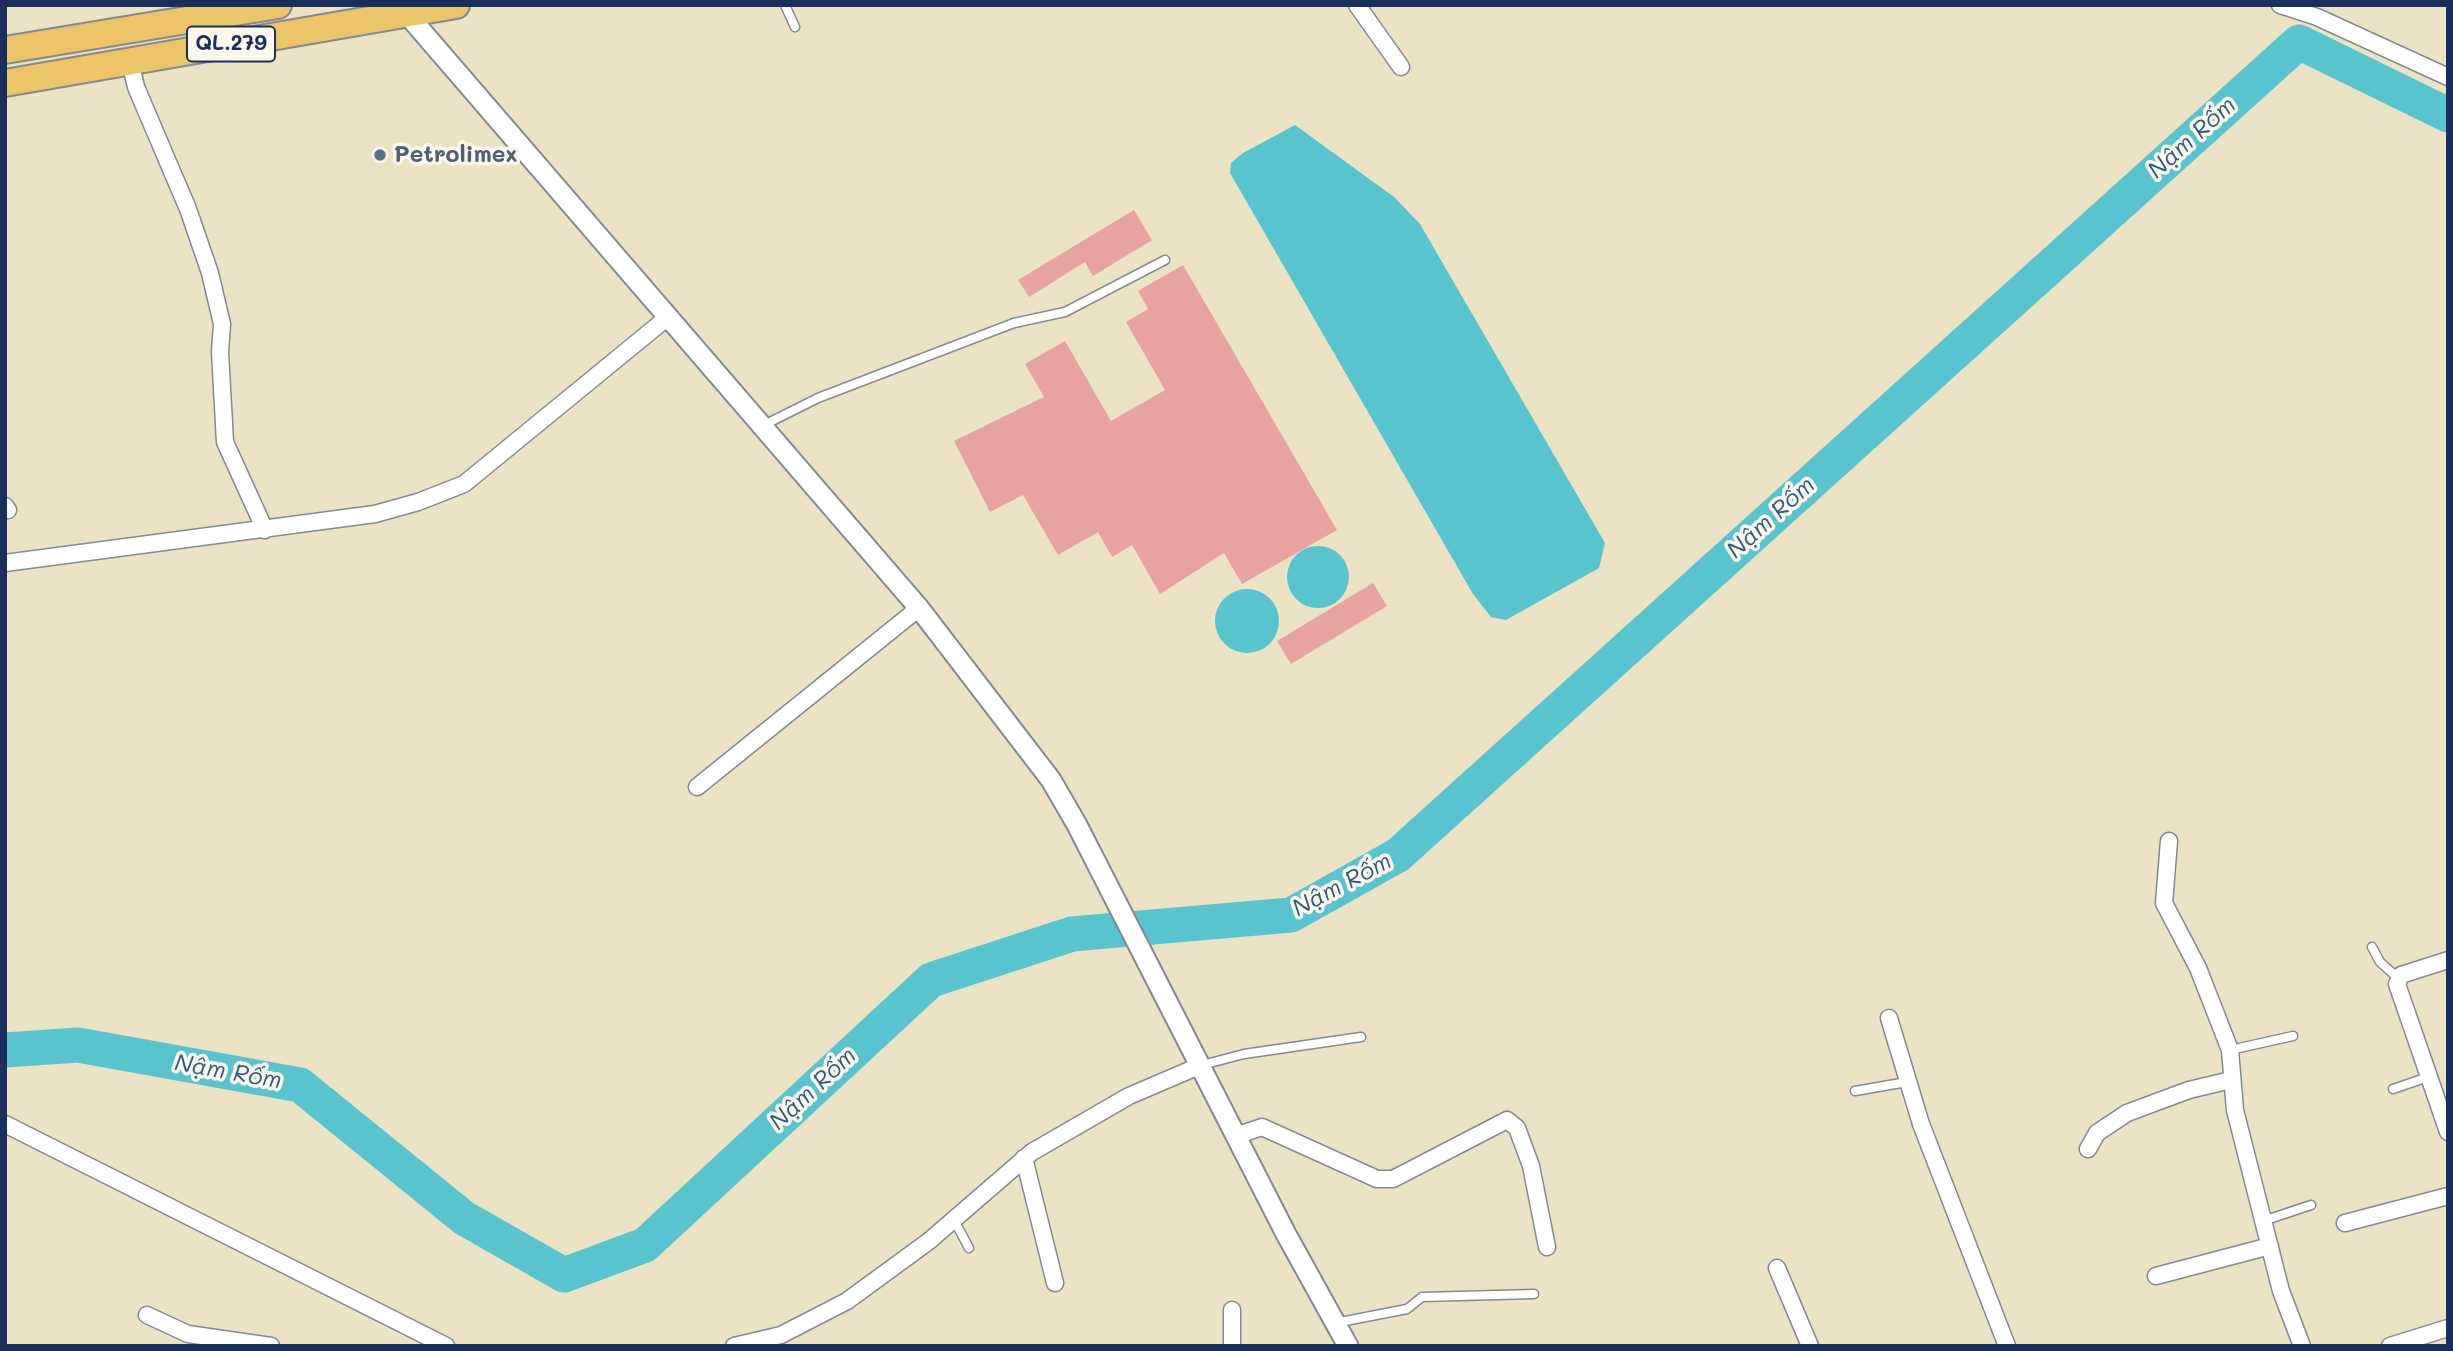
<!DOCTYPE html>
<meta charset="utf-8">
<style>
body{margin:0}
#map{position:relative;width:2453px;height:1351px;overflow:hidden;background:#ebe3c3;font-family:Mali,sans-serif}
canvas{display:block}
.frame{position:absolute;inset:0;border:7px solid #1b2f5e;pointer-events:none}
</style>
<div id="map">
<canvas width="2453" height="1351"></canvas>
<div class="frame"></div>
</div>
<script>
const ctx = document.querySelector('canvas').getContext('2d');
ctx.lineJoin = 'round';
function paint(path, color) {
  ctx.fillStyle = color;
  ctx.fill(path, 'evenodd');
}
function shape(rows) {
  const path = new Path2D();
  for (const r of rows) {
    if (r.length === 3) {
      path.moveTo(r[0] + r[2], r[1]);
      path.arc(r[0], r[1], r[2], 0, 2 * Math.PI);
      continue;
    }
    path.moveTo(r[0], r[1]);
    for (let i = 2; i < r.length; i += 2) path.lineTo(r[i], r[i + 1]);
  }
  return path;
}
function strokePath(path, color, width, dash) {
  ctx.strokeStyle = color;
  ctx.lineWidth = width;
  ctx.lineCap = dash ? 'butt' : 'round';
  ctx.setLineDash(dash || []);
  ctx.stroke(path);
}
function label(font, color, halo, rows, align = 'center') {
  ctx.font = font + ' Mali,sans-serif';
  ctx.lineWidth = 7;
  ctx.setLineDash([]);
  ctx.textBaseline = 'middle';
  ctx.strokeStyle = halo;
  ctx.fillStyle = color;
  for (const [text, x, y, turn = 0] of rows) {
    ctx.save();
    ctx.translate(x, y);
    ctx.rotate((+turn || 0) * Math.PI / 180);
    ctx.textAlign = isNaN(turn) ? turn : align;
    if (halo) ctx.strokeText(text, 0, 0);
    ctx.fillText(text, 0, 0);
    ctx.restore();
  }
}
const water = shape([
 [1295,125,1394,197,1420,224,1605,543,1599,568,1506,620,1491,617,1473,594,1230,173,1231,163,1243,153],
 [1318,577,31],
 [1247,621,32]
]);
const river = shape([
 [5,1050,78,1045,300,1085,464,1218,564,1275,645,1245,931,980,1072,934,1291,915,1398,855,2299,42,2448,115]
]);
const building = shape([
 [1134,210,1152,240,1093,276,1085,262,1029,297,1018,280],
 [1183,265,1337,530,1242,584,1224,553,1160,594,1132,545,1112,557,1098,532,1058,555,1023,495,990,512,954,441,1044,397,1025,364,1065,341,1111,421,1165,390,1126,322,1148,309,1138,291],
 [1373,583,1387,606,1291,664,1277,641]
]);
const service = shape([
 [785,5,795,27],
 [762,426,818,398,1014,323,1065,312,1165,260],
 [2372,947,2380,962,2398,978],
 [2230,1050,2293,1036],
 [1202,1065,1244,1054,1361,1037],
 [2393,1089,2428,1077],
 [1855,1091,1907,1082],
 [954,1220,969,1248],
 [2263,1221,2311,1205],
 [1335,1323,1407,1309,1422,1297,1534,1294]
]);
const minor = shape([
 [1357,5,1401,67],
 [2280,5,2317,17,2448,77],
 [130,61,136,87,188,209,210,273,222,324,220,352,225,442,265,530],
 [5,506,8,510],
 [5,563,375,514,418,502,464,484,668,317],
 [697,787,919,608],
 [2169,841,2164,903,2198,968,2230,1050,2235,1110,2281,1291,2302,1346],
 [2448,960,2401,975,2397,984,2448,1132],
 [1889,1018,1921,1124,2007,1346],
 [5,1124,446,1346],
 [1235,1136,1262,1127,1377,1179,1393,1179,1507,1120,1517,1128,1531,1166,1547,1247],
 [2088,1149,2097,1133,2127,1113,2189,1090,2231,1080],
 [1024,1158,1055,1283],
 [2345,1223,2448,1196],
 [1777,1268,1810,1346],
 [2156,1276,2270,1246],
 [147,1315,188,1334,271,1346],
 [734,1346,781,1335,847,1301,929,1241,1032,1152,1129,1096,1199,1066],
 [1232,1346,1232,1310],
 [2390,1346,2448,1328]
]);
const tertiary = shape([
 [400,6,919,608,1051,780,1077,825,1286,1234,1348,1346]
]);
const trunk = shape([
 [5,50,278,5],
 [5,83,456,5]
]);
const markers = [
 [380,155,7,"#5c6f8a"]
];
const shields = [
 [231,44,88]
];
const shieldNames = [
 ["QL.279",231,44]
];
const serviceNames = [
 ["Petrolimex",394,155]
];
const waterNames = [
 ["Nậm Rốm",2192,138,-42],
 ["Nậm Rốm",1771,518,-42],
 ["Nậm Rốm",1342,885,-28],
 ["Nậm Rốm",228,1072,10],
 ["Nậm Rốm",813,1089,-43]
];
paint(water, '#58c4d0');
strokePath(river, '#58c4d0', 35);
paint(building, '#e6a3a0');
strokePath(service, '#838990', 11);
strokePath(minor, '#838990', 19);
strokePath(tertiary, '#838990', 23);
strokePath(trunk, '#838990', 30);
strokePath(service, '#fff', 8);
strokePath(minor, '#fff', 16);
strokePath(tertiary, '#fff', 19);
strokePath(trunk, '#edc569', 26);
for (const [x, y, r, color] of markers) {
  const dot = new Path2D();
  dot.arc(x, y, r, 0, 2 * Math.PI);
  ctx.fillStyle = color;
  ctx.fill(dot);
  strokePath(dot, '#fbf7ec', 2.5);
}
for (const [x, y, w] of shields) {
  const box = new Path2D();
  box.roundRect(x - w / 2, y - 17.5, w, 35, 5);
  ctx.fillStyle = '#fbf7ec';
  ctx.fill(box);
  strokePath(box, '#1b2f5e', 2);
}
label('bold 21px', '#1b2f5e', null, shieldNames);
label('bold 23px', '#4e5e75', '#fbf7ec', serviceNames, 'left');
label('italic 24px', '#2d5c80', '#fbf7ec', waterNames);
</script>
